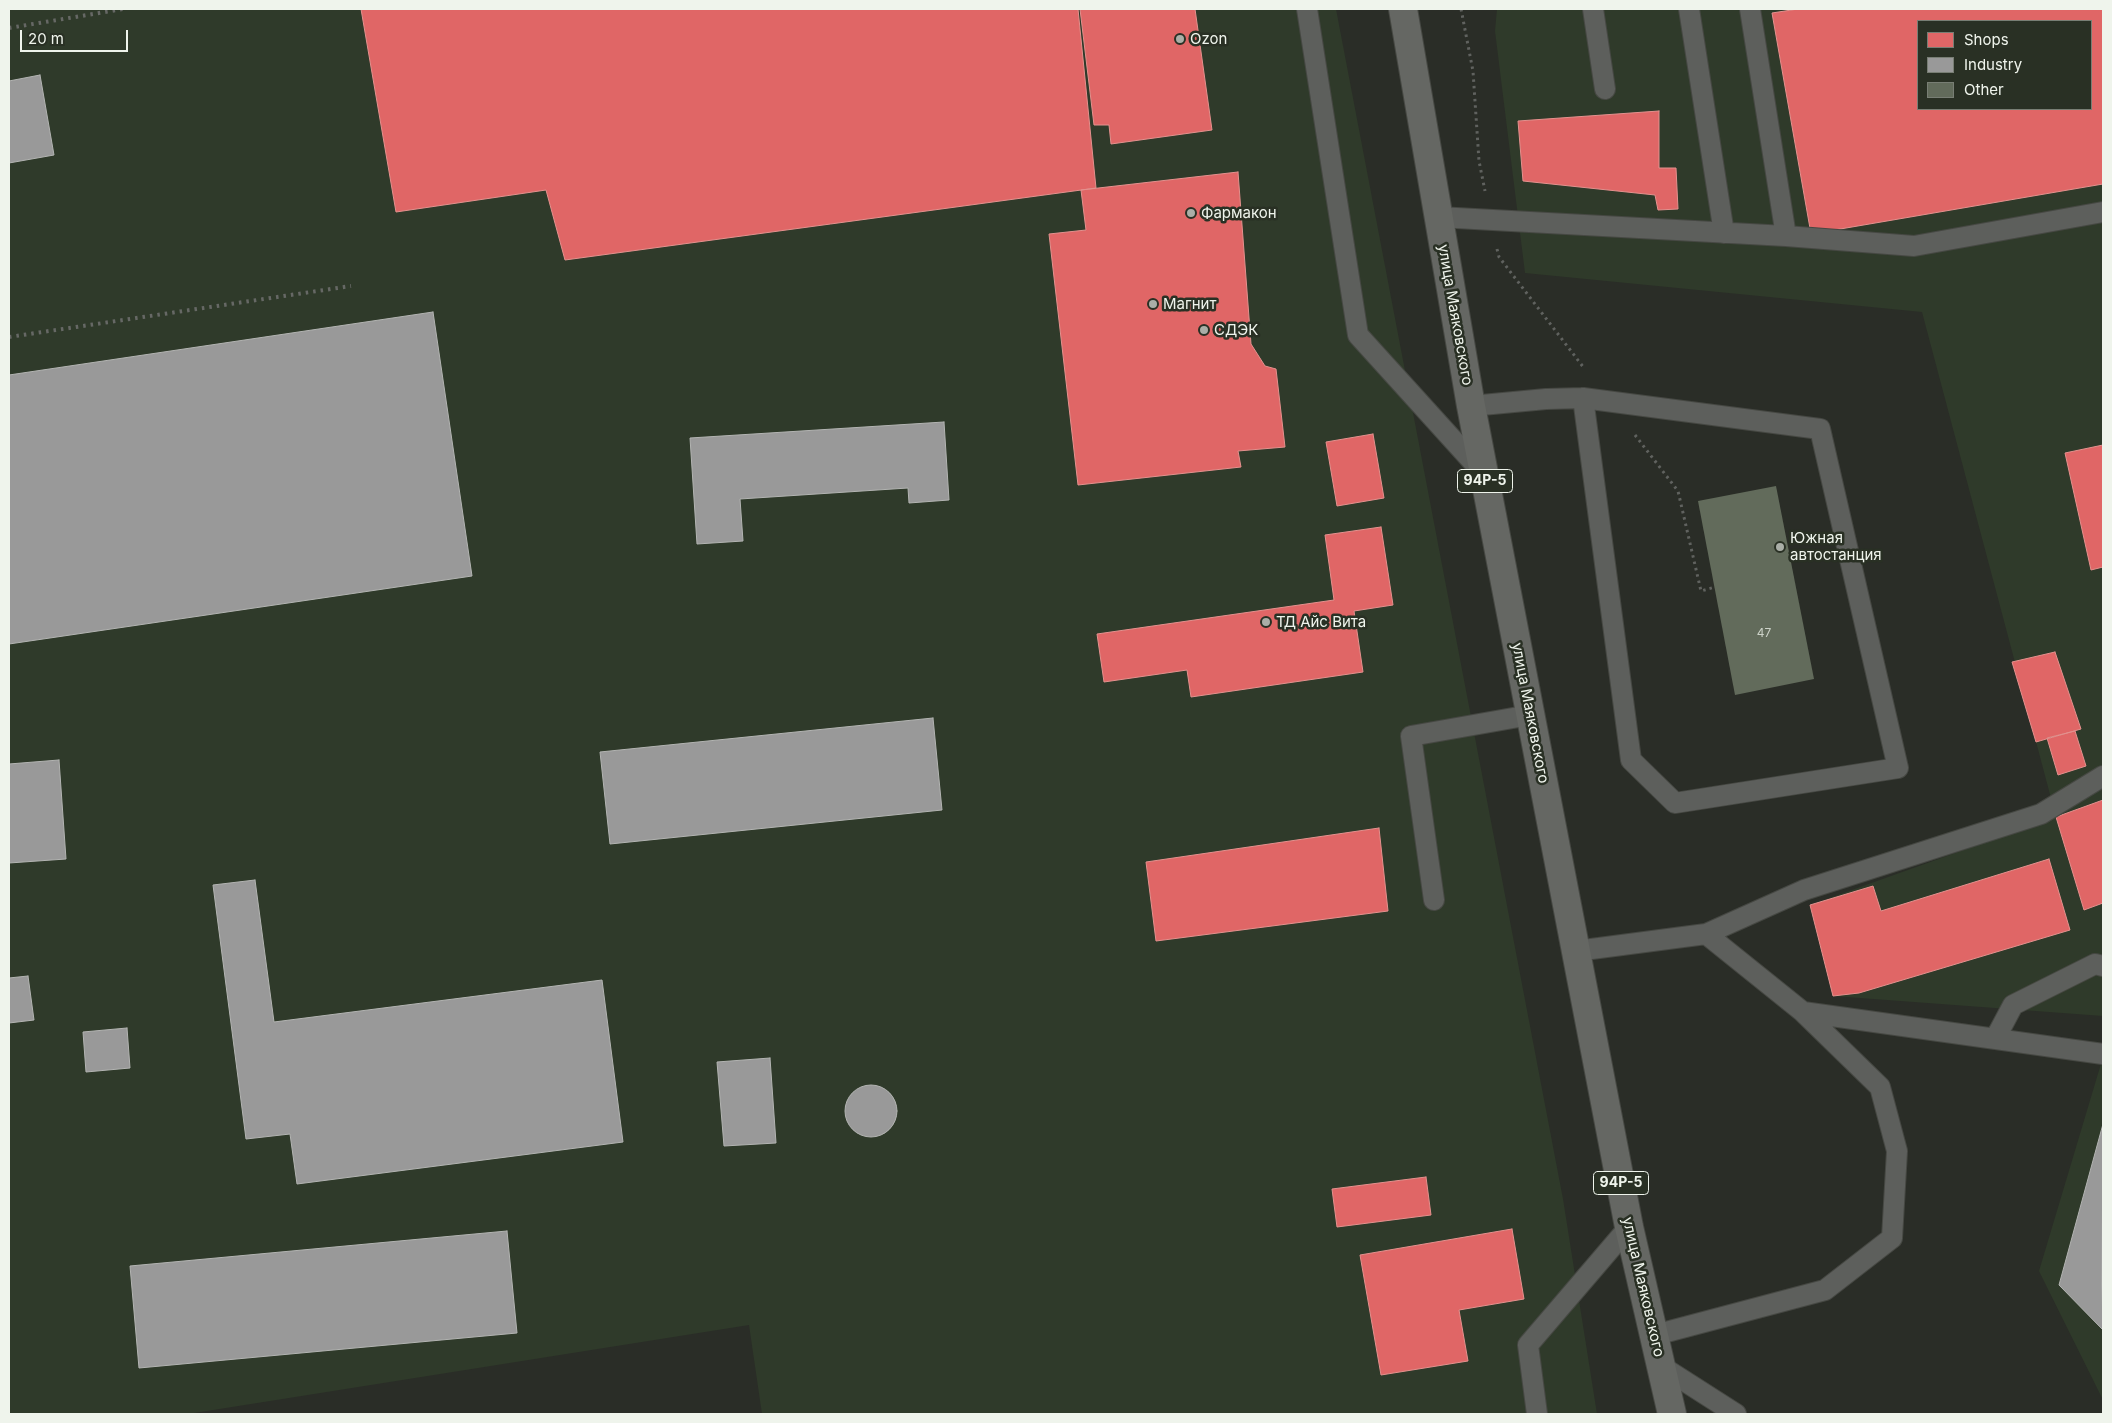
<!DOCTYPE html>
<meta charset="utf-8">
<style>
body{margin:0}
#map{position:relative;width:2112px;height:1423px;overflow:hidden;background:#2a2d27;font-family:Inter,sans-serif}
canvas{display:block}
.frame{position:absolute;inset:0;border:10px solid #eff4ec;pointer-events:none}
.legend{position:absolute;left:1917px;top:20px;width:175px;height:90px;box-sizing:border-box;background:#293024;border:1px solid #787e74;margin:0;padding:6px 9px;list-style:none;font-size:15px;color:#eff4ec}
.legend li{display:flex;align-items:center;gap:10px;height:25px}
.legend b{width:25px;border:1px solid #787e74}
.scale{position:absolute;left:20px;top:30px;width:108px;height:22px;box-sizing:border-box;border:2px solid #eff4ec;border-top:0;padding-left:6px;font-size:15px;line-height:18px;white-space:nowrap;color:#eff4ec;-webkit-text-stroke:4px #293024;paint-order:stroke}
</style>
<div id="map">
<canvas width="2112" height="1423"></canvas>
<div class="frame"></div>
<ul class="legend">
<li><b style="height:14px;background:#e06666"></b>Shops</li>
<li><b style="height:14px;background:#999"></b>Industry</li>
<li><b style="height:14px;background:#626b5b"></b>Other</li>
</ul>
<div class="scale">20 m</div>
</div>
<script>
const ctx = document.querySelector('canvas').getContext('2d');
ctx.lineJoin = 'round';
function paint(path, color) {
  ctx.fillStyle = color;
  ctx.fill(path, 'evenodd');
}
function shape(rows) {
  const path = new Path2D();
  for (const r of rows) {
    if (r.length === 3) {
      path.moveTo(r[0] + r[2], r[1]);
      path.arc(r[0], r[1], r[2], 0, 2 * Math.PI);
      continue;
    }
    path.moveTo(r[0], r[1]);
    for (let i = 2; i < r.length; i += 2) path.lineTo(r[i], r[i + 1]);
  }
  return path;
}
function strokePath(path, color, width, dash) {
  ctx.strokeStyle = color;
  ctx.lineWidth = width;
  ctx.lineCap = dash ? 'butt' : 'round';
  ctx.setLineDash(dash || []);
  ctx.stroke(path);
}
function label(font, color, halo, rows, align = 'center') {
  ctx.font = font + ' Inter,sans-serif';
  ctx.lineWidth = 5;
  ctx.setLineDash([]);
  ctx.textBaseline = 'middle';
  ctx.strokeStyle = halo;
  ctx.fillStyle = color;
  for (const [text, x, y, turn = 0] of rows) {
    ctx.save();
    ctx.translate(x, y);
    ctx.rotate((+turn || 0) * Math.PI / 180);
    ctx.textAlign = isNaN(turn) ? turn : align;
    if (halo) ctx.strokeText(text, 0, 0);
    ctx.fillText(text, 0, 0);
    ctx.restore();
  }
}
const built = shape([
 [9,9,1336,9,1563,1199,1597,1414,762,1414,749,1325,188,1414,9,1414],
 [1497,9,2103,9,2103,1016,1833,996,1810,905,2056,817,1922,312,1525,273,1495,31],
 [1918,21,2091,21,2091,109,1918,109],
 [2103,1057,2103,1400,2039,1271]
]);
const shops = shape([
 [361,9,1078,9,1096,188,565,260,546,190,396,212,361,9],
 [1080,9,1195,9,1212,130,1111,144,1109,125,1094,125,1080,9],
 [1798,9,2103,9,2103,184,1811,234,1772,13,1798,9],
 [1918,21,2091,21,2091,109,1918,109,1918,21],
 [1659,111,1659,168,1676,168,1678,209,1658,210,1655,195,1523,181,1518,121,1659,111],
 [1238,172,1251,344,1265,366,1276,369,1285,447,1238,451,1241,467,1078,485,1049,234,1086,230,1081,190,1238,172],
 [1373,434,1384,498,1337,506,1326,442,1373,434],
 [2103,445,2103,567,2091,570,2065,453,2103,445],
 [1381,527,1393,605,1354,611,1363,672,1191,697,1187,670,1104,682,1097,634,1334,600,1325,535,1381,527],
 [2055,652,2081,729,2036,742,2012,662,2055,652],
 [2075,731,2086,766,2058,775,2047,738,2075,731],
 [2103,800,2103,903,2084,910,2056,817,2103,800],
 [1379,828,1388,911,1156,941,1146,862,1379,828],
 [2049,859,2070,930,1859,993,1833,996,1810,905,1873,886,1881,911,2049,859],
 [1426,1177,1431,1215,1337,1227,1332,1189,1426,1177],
 [1512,1229,1524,1299,1459,1310,1468,1361,1381,1375,1360,1255,1512,1229]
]);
const industry = shape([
 [40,75,54,155,9,163,9,81,40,75],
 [433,312,472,576,9,644,9,375,433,312],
 [944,422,949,500,909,503,908,488,740,499,743,541,697,544,690,438,944,422],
 [933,718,942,810,610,844,600,752,933,718],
 [59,760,66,859,9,863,9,764,59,760],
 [255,880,274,1022,602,980,623,1142,297,1184,290,1134,246,1139,213,885,255,880],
 [28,976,34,1020,9,1023,9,978,28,976],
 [127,1028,130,1068,86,1072,83,1032,127,1028],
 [770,1058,776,1143,724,1146,717,1062,770,1058],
 [871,1111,26],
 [2103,1124,2102,1285,2103,1330,2059,1285,2103,1124],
 [507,1231,517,1333,139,1368,130,1266,507,1231]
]);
const building = shape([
 [1776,486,1814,679,1735,695,1698,501]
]);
const path = shape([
 [1461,9,1473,71,1479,161,1485,191],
 [1497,249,1499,257,1584,368],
 [1635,435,1678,491,1701,591,1715,587]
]);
const service = shape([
 [1307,9,1358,335,1483,473],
 [1593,9,1605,89],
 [1689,9,1724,233],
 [1750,9,1786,236],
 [1438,217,1786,236,1914,246,2103,212],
 [1471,406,1546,399,1583,398,1820,429,1898,768,1675,803,1631,760,1583,398],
 [1434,900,1411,736,1530,715],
 [1706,934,1804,890,2041,814,2103,776],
 [1576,951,1706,934,1803,1012,2103,1054],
 [1995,1039,2013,1005,2095,964,2103,966],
 [1655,1335,1825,1290,1892,1238,1897,1151,1880,1087,1803,1012],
 [1661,1366,1736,1414],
 [1537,1414,1528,1345,1629,1227]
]);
const primary = shape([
 [1403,9,1471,406,1629,1227,1672,1414]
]);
const rail = shape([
 [9,28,123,9],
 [9,337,351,286]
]);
const markers = [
 [1180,39,5,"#aaaea7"],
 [1191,213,5,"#aaaea7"],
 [1153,304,5,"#aaaea7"],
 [1204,330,5,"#aaaea7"],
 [1780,547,5,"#aaaea7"],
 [1266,622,5,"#aaaea7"]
];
const numberNames = [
 ["47",1764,633]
];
const shields = [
 [1485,481,55],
 [1621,1183,55]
];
const shieldNames = [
 ["94Р-5",1485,481],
 ["94Р-5",1621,1183]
];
const poiNames = [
 ["Ozon",1190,39],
 ["Фармакон",1201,213],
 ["Магнит",1163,304],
 ["СДЭК",1214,330],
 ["Южная",1790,538],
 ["автостанция",1790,555],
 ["ТД Айс Вита",1276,622]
];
const streetNames = [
 ["улица Маяковского",1455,315,80],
 ["улица Маяковского",1530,713,79],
 ["улица Маяковского",1643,1287,77]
];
paint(built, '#2f3a2a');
paint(shops, '#e06666');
strokePath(shops, '#e4918e', 1);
paint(industry, '#999');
strokePath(industry, '#b3b4b2', 1);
paint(building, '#626b5b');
strokePath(service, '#464843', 22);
strokePath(primary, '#464843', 30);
strokePath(path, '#60625f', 3, [2.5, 4]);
strokePath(service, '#5d5f5c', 20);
strokePath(primary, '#656763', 28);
strokePath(rail, '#666865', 4, [2.5, 5]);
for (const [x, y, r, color] of markers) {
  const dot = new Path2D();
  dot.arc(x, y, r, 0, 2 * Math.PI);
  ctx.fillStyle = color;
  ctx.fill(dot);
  strokePath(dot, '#293024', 2);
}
label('12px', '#ccd2c8', null, numberNames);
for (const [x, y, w] of shields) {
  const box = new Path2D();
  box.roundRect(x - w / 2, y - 11.5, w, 23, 4);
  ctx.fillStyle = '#293024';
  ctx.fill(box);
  strokePath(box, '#eff4ec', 1);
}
label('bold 14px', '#eff4ec', null, shieldNames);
label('15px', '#eff4ec', '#293024', poiNames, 'left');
label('15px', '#eff4ec', '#293024', streetNames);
</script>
